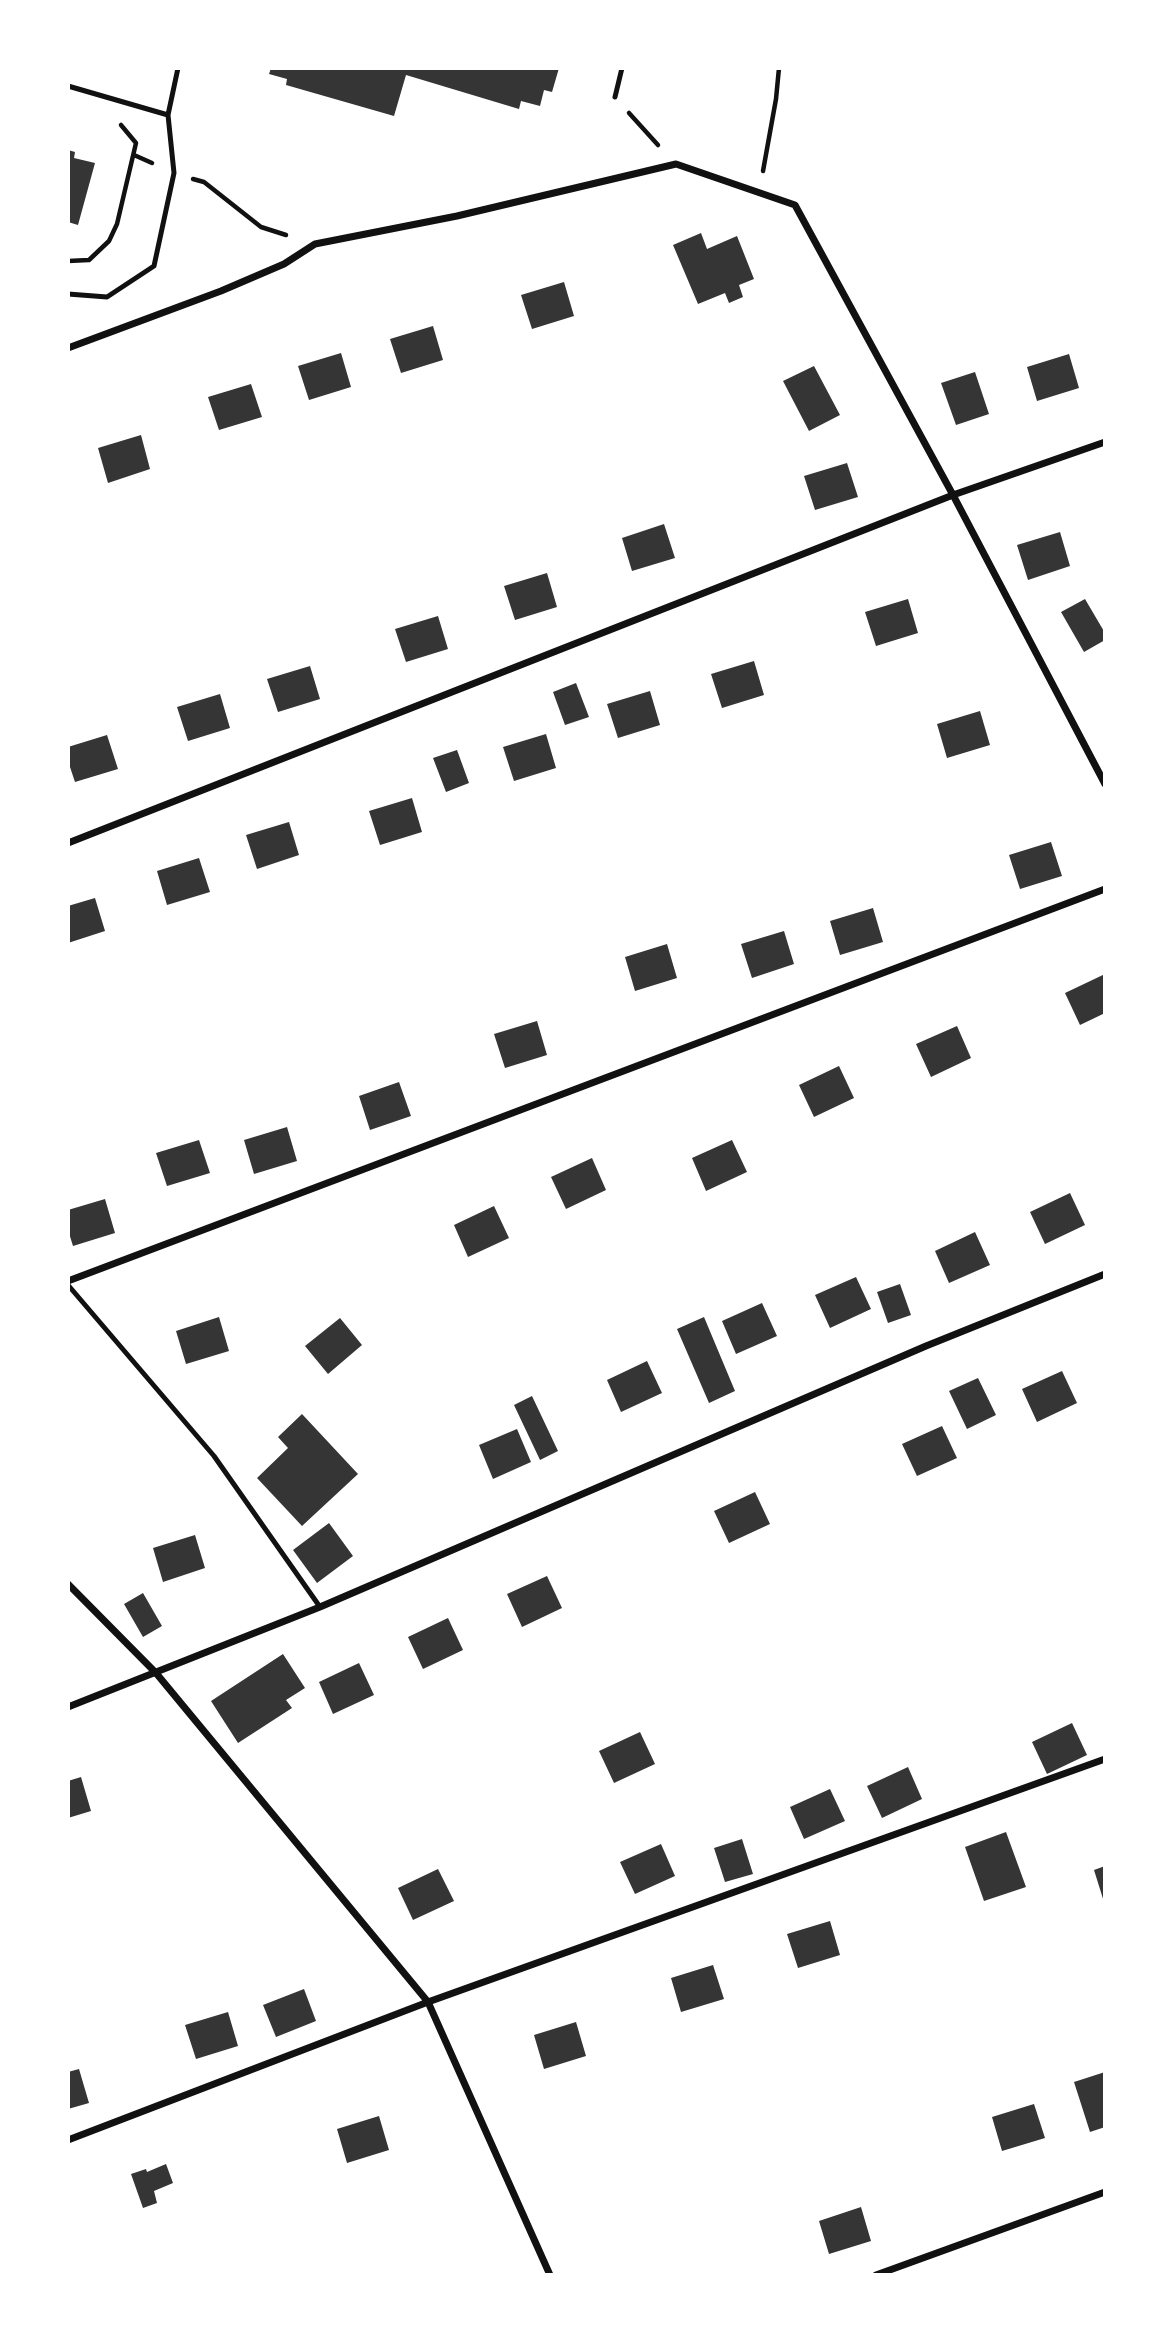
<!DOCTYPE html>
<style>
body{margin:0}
#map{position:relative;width:1173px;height:2343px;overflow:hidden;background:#fff;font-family:"Fira Sans Condensed",sans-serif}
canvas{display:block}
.frame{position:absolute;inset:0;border:70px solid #fff;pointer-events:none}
</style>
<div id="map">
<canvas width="1173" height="2343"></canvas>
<div class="frame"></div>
</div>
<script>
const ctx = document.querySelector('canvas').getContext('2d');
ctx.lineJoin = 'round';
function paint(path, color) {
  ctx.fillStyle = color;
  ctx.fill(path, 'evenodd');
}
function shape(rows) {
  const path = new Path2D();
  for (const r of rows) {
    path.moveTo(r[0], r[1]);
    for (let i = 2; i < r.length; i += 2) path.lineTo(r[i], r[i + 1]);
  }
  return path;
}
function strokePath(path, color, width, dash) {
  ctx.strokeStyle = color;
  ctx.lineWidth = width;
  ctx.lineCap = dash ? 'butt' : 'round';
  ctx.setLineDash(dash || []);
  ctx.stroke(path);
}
const building = shape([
 [271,68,559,68,552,92,544,90,540,106,521,101,519,109,406,75,394,116,286,85,287,79,269,74],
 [68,150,75,152,74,158,95,163,78,225,68,222],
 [701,233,707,249,737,236,754,279,739,285,743,297,729,303,725,293,698,304,673,245],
 [564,282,574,316,532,329,521,295],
 [433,326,443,360,401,373,390,339],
 [341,353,351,387,309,400,298,366],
 [1069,354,1079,388,1037,401,1027,367],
 [814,366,840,415,809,431,783,381],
 [975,372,989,414,956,425,941,383],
 [251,384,262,417,219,430,208,397],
 [141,435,150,469,108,483,98,448],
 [847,463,858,497,815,510,804,476],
 [664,524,675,558,632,571,622,538],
 [1060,532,1070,566,1028,580,1017,545],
 [547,573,557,607,515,620,504,586],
 [908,599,918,633,876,646,865,612],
 [1085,599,1105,633,1105,640,1084,652,1061,612],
 [438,616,448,649,406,662,395,629],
 [754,661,764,695,722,708,711,674],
 [310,666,320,699,278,712,267,679],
 [576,683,589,717,565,725,553,692],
 [650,691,660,725,618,738,607,704],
 [220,694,230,728,188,741,177,707],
 [980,711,990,745,947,758,937,724],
 [546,734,556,768,514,781,503,747],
 [107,735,118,769,75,782,68,761,68,747],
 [457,750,469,783,446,792,433,758],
 [412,798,422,832,380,845,369,811],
 [289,822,299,855,257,869,246,835],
 [1051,842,1062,876,1020,889,1009,855],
 [199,858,210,892,167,905,157,871],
 [95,898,105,931,68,943,68,906],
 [873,908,883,942,840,955,830,921],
 [784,931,794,964,752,978,741,944],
 [667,944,677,978,635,991,625,957],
 [1105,974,1105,1013,1080,1025,1065,993],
 [537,1021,547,1055,505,1068,494,1034],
 [957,1026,971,1058,931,1077,916,1044],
 [839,1066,854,1098,814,1117,799,1085],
 [399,1082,411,1116,370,1130,359,1096],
 [287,1127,297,1161,254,1174,244,1140],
 [199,1140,210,1173,167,1186,156,1153],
 [732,1140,747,1172,706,1191,692,1158],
 [592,1158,606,1190,566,1209,551,1177],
 [1070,1193,1085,1225,1045,1244,1030,1212],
 [105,1199,115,1233,73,1246,68,1230,68,1210],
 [494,1206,509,1238,468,1257,454,1225],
 [975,1232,990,1265,949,1283,935,1251],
 [856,1277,871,1309,830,1328,815,1295],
 [900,1284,911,1315,888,1323,877,1292],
 [762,1303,777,1336,736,1354,722,1321],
 [219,1317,229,1351,186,1364,176,1331],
 [704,1317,735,1391,709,1403,677,1329],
 [340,1318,362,1345,328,1374,305,1346],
 [647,1361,662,1393,621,1412,607,1380],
 [1062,1371,1077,1403,1037,1422,1022,1389],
 [978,1378,996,1415,967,1429,949,1391],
 [532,1396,558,1451,540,1460,514,1405],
 [302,1414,358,1474,302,1526,257,1478,288,1448,278,1437],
 [942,1426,957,1458,917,1476,902,1444],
 [517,1429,531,1462,493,1479,479,1445],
 [755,1492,770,1524,729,1543,714,1511],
 [329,1523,353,1556,317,1583,293,1550],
 [195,1535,205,1568,163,1582,153,1548],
 [547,1576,562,1608,522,1627,507,1594],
 [143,1593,162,1626,143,1637,124,1604],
 [448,1618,463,1650,423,1669,408,1637],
 [283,1654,305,1688,286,1700,292,1708,238,1743,211,1701],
 [359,1663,374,1695,333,1714,319,1682],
 [1072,1723,1087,1755,1047,1774,1032,1742],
 [640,1732,655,1764,614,1783,599,1751],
 [908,1767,922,1799,882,1818,867,1786],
 [81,1777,91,1811,68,1818,68,1781],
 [830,1789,845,1821,804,1839,790,1807],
 [1006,1832,1026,1887,984,1901,965,1847],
 [742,1839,753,1874,725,1882,714,1848],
 [661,1844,675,1876,635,1894,620,1862],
 [1105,1866,1105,1902,1104,1902,1094,1870],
 [438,1869,454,1901,413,1920,398,1888],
 [830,1921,840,1955,798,1968,787,1934],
 [713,1965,724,1999,681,2012,671,1978],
 [304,1989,316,2021,276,2037,263,2005],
 [228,2012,238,2046,196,2059,185,2025],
 [576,2022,586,2056,544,2069,534,2035],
 [79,2069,89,2103,68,2109,68,2072],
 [1105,2072,1105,2127,1090,2132,1074,2082],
 [1034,2104,1045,2138,1002,2151,992,2117],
 [379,2116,389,2150,347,2163,337,2129],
 [166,2164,173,2183,154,2191,157,2203,143,2208,131,2174,146,2169,147,2172],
 [861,2207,871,2241,829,2254,819,2221]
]);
const path = shape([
 [629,113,658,145],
 [134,155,152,163],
 [763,171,776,99,779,68],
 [193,179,204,182,261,227,286,235],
 [68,261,89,260,109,241,117,224,136,143,121,125]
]);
const service = shape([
 [68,86,168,115],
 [615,97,622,68],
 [68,294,107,297,154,266,174,173,168,115,178,68],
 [68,1285,214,1456,320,1607]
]);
const minor = shape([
 [68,348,221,291,284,264,315,244,457,216,676,164,795,205,953,495,1105,784],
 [68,843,953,495,1105,442],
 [68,1281,1105,889],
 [68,1584,156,1673,428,2002,550,2275],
 [68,1707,320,1607,926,1346,1105,1274],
 [68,2140,428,2002,1105,1759],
 [876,2275,1105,2192]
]);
paint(building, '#353535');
strokePath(path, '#111', 4.5);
strokePath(service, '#111', 5);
strokePath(minor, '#111', 7);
</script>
